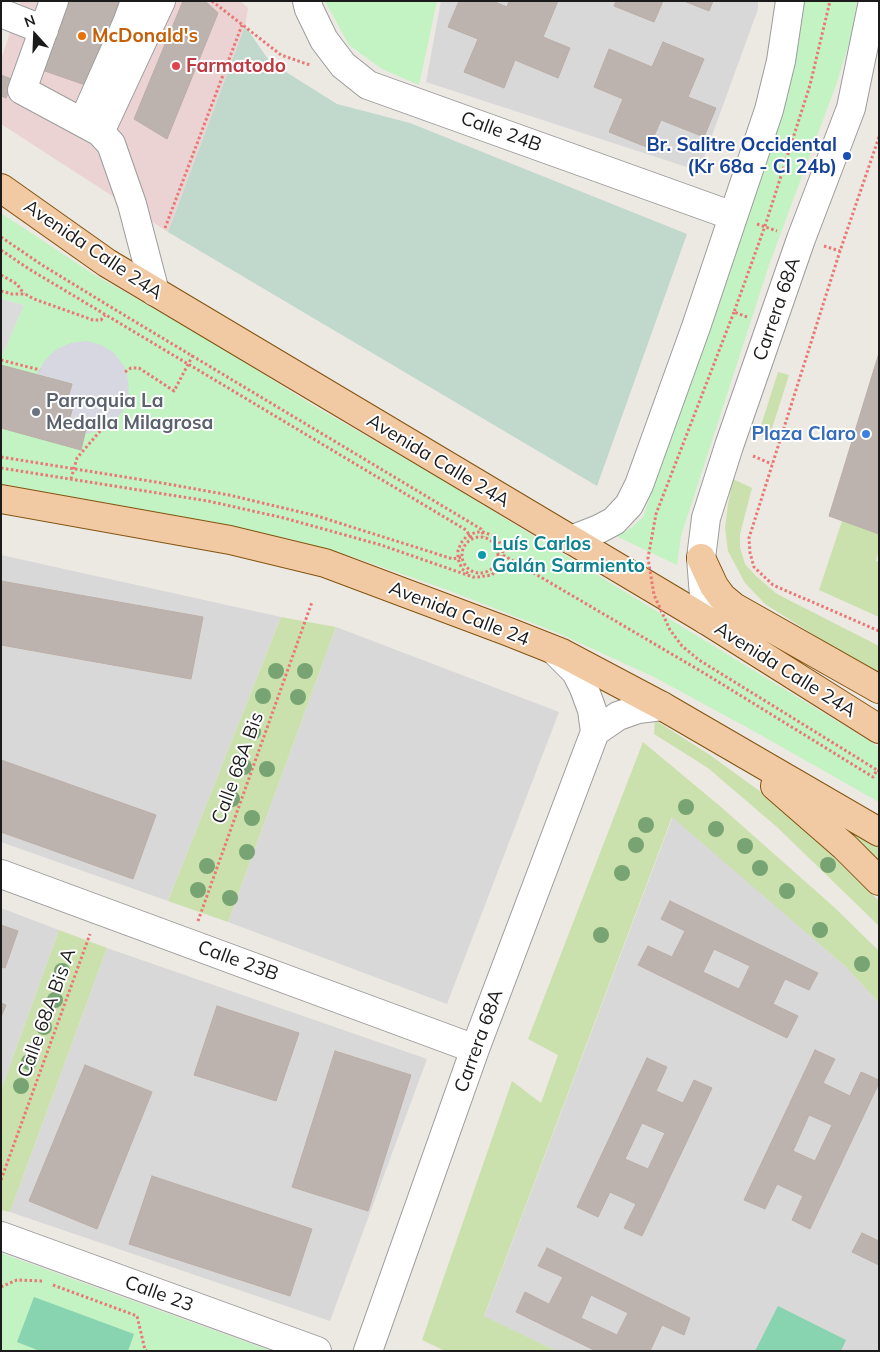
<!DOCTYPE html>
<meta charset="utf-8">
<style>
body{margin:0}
#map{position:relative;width:880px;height:1352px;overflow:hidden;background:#ece8e2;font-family:Mulish,sans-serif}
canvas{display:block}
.frame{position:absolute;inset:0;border:2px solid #1b1b1b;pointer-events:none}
.north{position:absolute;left:10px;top:10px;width:50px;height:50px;-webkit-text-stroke:4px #fff;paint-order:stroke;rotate:340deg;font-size:14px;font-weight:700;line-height:20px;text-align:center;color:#1b1b1b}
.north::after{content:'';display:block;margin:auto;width:18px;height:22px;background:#1b1b1b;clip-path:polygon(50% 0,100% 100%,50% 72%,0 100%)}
</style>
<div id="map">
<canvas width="880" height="1352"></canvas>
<div class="frame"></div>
<div class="north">N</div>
</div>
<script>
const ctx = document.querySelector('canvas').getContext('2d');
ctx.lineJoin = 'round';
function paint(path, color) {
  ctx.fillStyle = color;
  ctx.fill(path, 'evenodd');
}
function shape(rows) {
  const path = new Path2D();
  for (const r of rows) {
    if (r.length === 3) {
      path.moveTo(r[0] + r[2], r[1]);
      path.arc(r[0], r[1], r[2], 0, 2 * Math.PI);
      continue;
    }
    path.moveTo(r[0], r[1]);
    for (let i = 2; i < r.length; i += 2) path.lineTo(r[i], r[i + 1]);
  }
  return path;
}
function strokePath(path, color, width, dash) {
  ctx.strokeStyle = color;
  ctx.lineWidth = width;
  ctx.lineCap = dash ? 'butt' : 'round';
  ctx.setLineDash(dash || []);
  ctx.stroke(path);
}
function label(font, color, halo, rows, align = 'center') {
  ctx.font = font + ' Mulish,sans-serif';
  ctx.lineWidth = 4;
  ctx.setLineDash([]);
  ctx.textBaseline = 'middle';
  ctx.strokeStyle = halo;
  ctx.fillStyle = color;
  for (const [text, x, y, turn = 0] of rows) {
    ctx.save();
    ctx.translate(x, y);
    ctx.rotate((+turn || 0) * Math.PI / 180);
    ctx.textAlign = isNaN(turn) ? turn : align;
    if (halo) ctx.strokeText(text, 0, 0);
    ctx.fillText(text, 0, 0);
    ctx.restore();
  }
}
const residential = shape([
 [441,1,758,1,758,9,699,171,426,82],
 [1,555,281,617,168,901,1,842],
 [336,627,559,712,447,1004,228,922],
 [673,816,846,967,879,1003,879,1351,556,1351,484,1317],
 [1,908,59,930,1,1090],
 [107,948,427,1059,330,1321,10,1212]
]);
const commercial = shape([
 [21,1,240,1,248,8,245,26,168,232,1,124,1,59]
]);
const grass = shape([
 [778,372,789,375,769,438,758,435],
 [733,479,752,488,740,534,740,547,745,564,756,576,777,594,879,646,879,676,765,604,745,583,728,551,725,528,728,504],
 [842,521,879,534,879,549,876,561,879,562,879,617,819,590],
 [281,617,336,627,228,922,168,901],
 [655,720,710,755,783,808,879,901,879,926,778,828,708,768,654,734],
 [643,742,721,807,834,907,879,951,879,1003,846,967,672,817,484,1316,556,1351,445,1351,422,1340,512,1081,541,1103,558,1055,528,1039],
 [829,818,879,847,879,867],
 [59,930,107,948,10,1212,1,1210,1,1090]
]);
const wetland = shape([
 [245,26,270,62,337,104,410,123,687,234,597,486,168,232]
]);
const park = shape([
 [325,1,437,1,419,85,382,69,349,45],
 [803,1,857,1,853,31,836,85,770,262,681,536,677,565,616,536,631,528,643,517,767,161,791,74],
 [1,213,93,274,214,343,309,403,432,474,879,747,879,802,750,729,654,677,558,633,445,589,353,557,290,539,151,511,1,484,1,358,24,305,1,299],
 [1,1253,271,1351,1,1351]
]);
const pitch = shape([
 [34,1297,134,1334,128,1351,40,1351,17,1342],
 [778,1306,846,1340,841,1351,755,1351]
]);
const parking = shape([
 [1,299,24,305,1,358]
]);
const plaza = shape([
 [87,341,101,345,114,353,124,366,128,380,129,395,123,410,114,422,101,430,86,434,86,429,68,424,74,400,68,398,72,384,37,374,46,359,57,349,71,343]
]);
const building = shape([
 [67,1,121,1,91,87,42,70,67,1],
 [183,1,205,1,218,13,167,139,134,119,183,1],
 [459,1,493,1,507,7,509,1,558,1,543,37,570,48,558,78,515,60,504,88,464,72,478,39,448,27,459,1],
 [616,1,663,1,654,22,614,6,616,1],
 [684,1,713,1,709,11,684,1],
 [663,42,704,59,688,97,716,108,704,137,661,120,649,148,609,132,623,99,594,87,609,49,652,67,663,42],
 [1,75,14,80,6,98,1,96,1,75],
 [879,353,879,534,829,516,879,353],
 [1,365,72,384,68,398,75,400,68,424,86,429,81,450,1,428,1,365],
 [1,581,203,617,191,679,1,645,1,581],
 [1,760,156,815,133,879,1,832,1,760],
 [670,901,818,973,809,990,785,979,773,1004,798,1016,787,1038,638,965,648,946,672,957,685,931,661,919,670,901],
 [714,949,750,966,739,989,703,972,714,949],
 [1,925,18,931,5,968,1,967,1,925],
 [1,1003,6,1005,1,1017,1,1003],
 [217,1006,299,1033,276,1101,194,1075,217,1006],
 [815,1050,835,1059,823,1083,850,1096,861,1072,879,1080,879,1083,810,1229,792,1220,803,1196,777,1184,765,1209,744,1200,815,1050],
 [809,1115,832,1125,815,1161,793,1151,809,1115],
 [335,1051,411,1075,368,1211,292,1187,335,1051],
 [647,1058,667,1067,656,1091,683,1103,694,1080,712,1088,642,1236,624,1228,636,1204,610,1192,598,1217,577,1207,647,1058],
 [642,1123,665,1133,648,1169,625,1159,642,1123],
 [85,1065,152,1092,97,1229,29,1201,85,1065],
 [152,1176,312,1229,290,1296,129,1244,152,1176],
 [862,1233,879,1241,879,1265,852,1252,862,1233],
 [547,1248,690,1318,684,1335,662,1325,650,1351,596,1351,516,1312,525,1292,549,1304,563,1277,538,1266,547,1248],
 [591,1295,628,1313,617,1335,581,1318,591,1295]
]);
const path = shape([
 [212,1,281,55,310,65],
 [879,137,840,251,749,538,750,553,754,567,773,585,879,631],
 [757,224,777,231],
 [165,228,242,25],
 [1,237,42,265,124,315,481,529,484,537],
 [824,246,840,251],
 [1,250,29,269,466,530,472,539],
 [1,275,17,284,24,294],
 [1,291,12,294,25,294,34,299,93,320,101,320,105,315],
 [747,317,734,312,765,226,810,85,830,1],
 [1,360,40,370],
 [125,372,131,368,139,368,174,391,193,355],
 [753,456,772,464],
 [1,457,162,483,229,495,317,516,453,559,462,557],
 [1,468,208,501,284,518,381,545,473,577,478,577,492,575,501,564,503,551,499,541,494,536,483,532,476,532,466,537,461,543,458,551,458,559,462,569,469,574],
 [71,479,77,458,101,430],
 [480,555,18],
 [503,555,704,673,873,777,877,770,879,771],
 [198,921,312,602],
 [1,1180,90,934],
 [53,1285,137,1316,145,1350,147,1351],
 [1,1287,17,1280,42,1281]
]);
const minor = shape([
 [54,1,22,90,100,132],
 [307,1,309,9,324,40,343,65,368,85,733,216],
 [1,13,44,30],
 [83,122,127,23,135,1],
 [155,292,132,204,111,144,100,132,161,1],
 [571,540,599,529,614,521,629,505,639,485,696,327,769,110,781,61,790,1],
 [706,620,701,558,706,518,729,446,801,239,851,108,873,1],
 [595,732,618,716,638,709,662,706],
 [1,874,475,1049],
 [1,1236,317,1351],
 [368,1351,475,1049,595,732,592,710,584,688,576,672,556,652]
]);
const major = shape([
 [1,188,107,263,706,620,879,729],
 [1,499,230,540,325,563,509,632,562,653,662,706,879,832],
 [701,558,714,586,722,597,734,607,879,689],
 [775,786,845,847,879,881]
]);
const pathBridge = shape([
 [734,312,656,514,648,558,654,595,670,630,682,646,699,660,877,770]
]);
const trees = [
 [276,671],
 [305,671],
 [263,696],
 [298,697],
 [253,732],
 [244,767],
 [267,769],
 [232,799],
 [686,807],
 [252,818],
 [646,825],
 [716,829],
 [636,845],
 [745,846],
 [247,852],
 [828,865],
 [207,866],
 [760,868],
 [622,873],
 [198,890],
 [787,891],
 [230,898],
 [820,930],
 [601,935],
 [862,964],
 [62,971],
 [55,1000],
 [44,1027],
 [29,1062],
 [21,1086]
];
const markers = [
 [82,36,5,"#e8710a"],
 [176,66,5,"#e0444e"],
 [847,156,5,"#1a4fb4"],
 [36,412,5,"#6b7280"],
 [866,434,5,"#3f7fe0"],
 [482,555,5,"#0f9aa8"]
];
const foodNames = [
 ["McDonald's",92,36]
];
const healthNames = [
 ["Farmatodo",186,66]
];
const streetNames = [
 ["Calle 24B",501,132,20],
 ["Avenida Calle 24A",93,250,34],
 ["Carrera 68A",777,309,-71],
 ["Avenida Calle 24A",438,461,31],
 ["Avenida Calle 24",459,614,21],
 ["Avenida Calle 24A",785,670,32],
 ["Calle 68A Bis",238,768,-70],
 ["Calle 23B",238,961,20],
 ["Calle 68A Bis A",47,1013,-70],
 ["Carrera 68A",479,1041,-70],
 ["Calle 23",159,1294,20]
];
const transitNames = [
 ["Br. Salitre Occidental",837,145],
 ["(Kr 68a - Cl 24b)",837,167]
];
const worshipNames = [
 ["Parroquia La",46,401],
 ["Medalla Milagrosa",46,423]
];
const shopNames = [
 ["Plaza Claro",856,434]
];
const cultureNames = [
 ["Luís Carlos",492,544],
 ["Galán Sarmiento",492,566]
];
paint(residential, '#d9d8d9');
paint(commercial, '#ebd3d4');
paint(grass, '#cbe1ad');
paint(wetland, '#c1d8cc');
paint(park, '#c3f2c3');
paint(pitch, '#88d3b0');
paint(parking, '#dbdbdb');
paint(plaza, '#d7d7e1');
paint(building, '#bcb3af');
strokePath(building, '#bcaea6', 1);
strokePath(minor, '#9c9c9c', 30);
strokePath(major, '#835410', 30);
strokePath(path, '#e97875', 3, [2.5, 2.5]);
strokePath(minor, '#fff', 28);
strokePath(major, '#f1c9a2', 28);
strokePath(pathBridge, '#e97875', 3, [2.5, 2.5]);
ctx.fillStyle = '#77a472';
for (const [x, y] of trees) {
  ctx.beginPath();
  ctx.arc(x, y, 8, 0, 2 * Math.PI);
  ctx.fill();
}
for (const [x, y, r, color] of markers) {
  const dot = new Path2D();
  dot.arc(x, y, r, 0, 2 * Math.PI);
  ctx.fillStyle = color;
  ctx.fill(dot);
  strokePath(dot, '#fff', 2);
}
label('bold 19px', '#c56008', '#fff', foodNames, 'left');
label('bold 19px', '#be3a42', '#fff', healthNames, 'left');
label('19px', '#1b1b1b', '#fff', streetNames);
label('bold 19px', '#164399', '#fff', transitNames, 'right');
label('bold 19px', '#5b616d', '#fff', worshipNames, 'left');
label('bold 19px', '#366cbe', '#fff', shopNames, 'right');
label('bold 19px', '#0d838f', '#fff', cultureNames, 'left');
</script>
